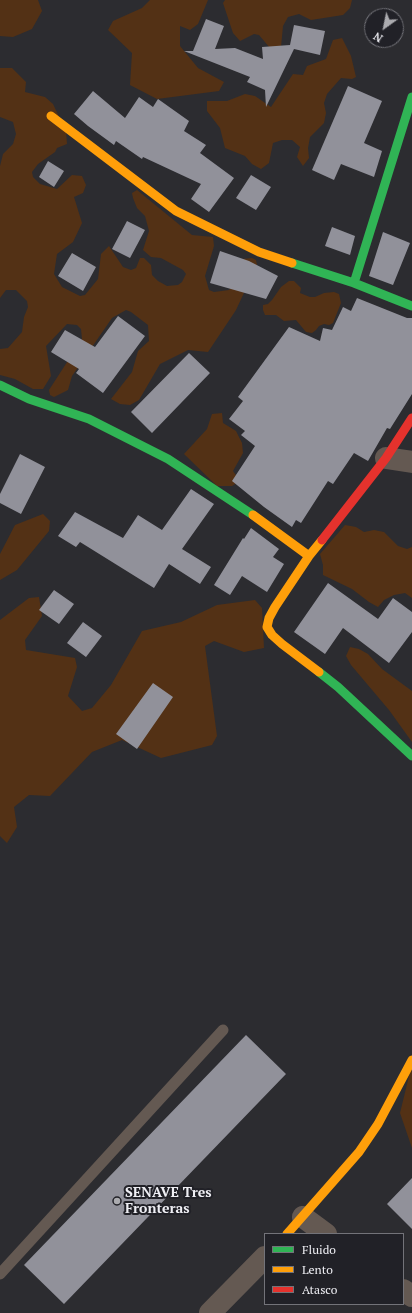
<!DOCTYPE html>
<style>
body{margin:0}
#map{position:relative;width:412px;height:1313px;overflow:hidden;background:#2c2c30;font-family:"PT Serif",serif}
canvas{display:block}
.legend{position:absolute;left:264px;top:1233px;width:140px;height:72px;box-sizing:border-box;background:#212127;border:1px solid #737379;margin:0;padding:5px 7px;list-style:none;font-size:12px;color:#efeff4}
.legend li{display:flex;align-items:center;gap:8px;height:20px}
.legend b{width:20px;border:1px solid #737379}
.north{position:absolute;left:364px;top:8px;width:40px;height:40px;box-sizing:border-box;background:#212127;border:1px solid #737379;border-radius:50%;rotate:213deg;font-size:11px;font-weight:700;line-height:16px;text-align:center;color:#efeff4}
.north::after{content:'';display:block;margin:auto;width:14px;height:18px;background:#ababaf;clip-path:polygon(50% 0,100% 100%,50% 72%,0 100%)}
</style>
<div id="map">
<canvas width="412" height="1313"></canvas>
<ul class="legend">
<li><b style="height:5px;background:#30b455"></b>Fluido</li>
<li><b style="height:5px;background:#ff9f0a"></b>Lento</li>
<li><b style="height:5px;background:#e5322d"></b>Atasco</li>
</ul>
<div class="north">N</div>
</div>
<script>
const ctx = document.querySelector('canvas').getContext('2d');
ctx.lineJoin = 'round';
function paint(path, color) {
  ctx.fillStyle = color;
  ctx.fill(path, 'evenodd');
}
function shape(rows) {
  const path = new Path2D();
  for (const r of rows) {
    path.moveTo(r[0], r[1]);
    for (let i = 2; i < r.length; i += 2) path.lineTo(r[i], r[i + 1]);
  }
  return path;
}
function strokePath(path, color, width, dash) {
  ctx.strokeStyle = color;
  ctx.lineWidth = width;
  ctx.lineCap = dash ? 'butt' : 'round';
  ctx.setLineDash(dash || []);
  ctx.stroke(path);
}
function label(font, color, halo, rows, align = 'center') {
  ctx.font = font + ' "PT Serif",serif';
  ctx.lineWidth = 4;
  ctx.setLineDash([]);
  ctx.textBaseline = 'middle';
  ctx.strokeStyle = halo;
  ctx.fillStyle = color;
  for (const [text, x, y, turn = 0] of rows) {
    ctx.save();
    ctx.translate(x, y);
    ctx.rotate((+turn || 0) * Math.PI / 180);
    ctx.textAlign = isNaN(turn) ? turn : align;
    if (halo) ctx.strokeText(text, 0, 0);
    ctx.fillText(text, 0, 0);
    ctx.restore();
  }
}
const green = shape([
 [0,0,38,0,42,11,32,29,13,37,0,36],
 [150,0,208,0,198,24,190,30,180,26,180,46,198,68,224,82,219,91,157,99,130,85,132,53,108,30,113,21,142,8],
 [225,0,352,0,350,8,343,15,311,20,299,14,288,17,283,26,281,47,270,48,259,35,254,34,240,41,233,33,223,3],
 [342,38,351,56,356,77,352,79,341,78,327,94,324,103,326,113,324,123,310,137,308,148,309,158,303,166,297,157,300,147,292,140,282,140,273,143,269,163,261,169,252,164,245,156,225,148,220,128,207,111,207,101,227,101,245,94,255,96,271,107,293,74,303,75,307,66,326,59,333,40],
 [0,68,12,68,26,82,25,92,45,97,53,104,66,131,67,144,57,148,55,152,38,164,32,172,33,177,40,184,57,189,72,175,82,176,86,185,83,193,74,197,82,223,73,242,57,254,54,274,62,287,80,296,85,295,98,279,101,254,109,246,123,267,131,270,136,268,140,258,144,258,151,265,152,275,158,281,167,286,178,285,182,282,186,274,183,270,161,258,151,257,143,250,149,231,145,216,137,208,133,198,132,193,137,190,192,235,213,237,214,246,205,276,209,290,214,292,229,290,235,283,242,259,252,258,256,260,257,265,236,310,208,352,188,350,160,364,139,400,130,405,120,404,111,399,132,372,138,351,149,341,148,325,131,312,126,310,112,318,72,376,68,390,54,397,50,395,49,390,82,339,81,329,77,325,67,324,46,346,51,376,43,389,33,389,15,379,0,375,0,349,8,348,22,332,24,317,28,307,27,301,16,290,6,290,0,298,0,166,3,154,13,144,16,134,13,122,0,117],
 [289,281,294,281,301,288,300,293,310,297,315,297,324,293,334,292,339,294,341,303,333,323,329,325,324,324,319,326,316,330,312,333,306,332,296,320,284,321,276,315,265,315,263,310,263,305,268,304,272,300,281,287],
 [222,413,223,423,236,431,242,443,243,453,233,471,240,481,232,486,217,486,184,454,207,429,212,414],
 [43,514,50,521,49,531,17,570,0,580,0,554,15,525],
 [345,525,356,527,364,532,374,530,384,532,398,546,407,549,412,547,412,598,405,593,394,595,384,600,378,607,369,602,352,589,323,575,323,565,320,554],
 [39,597,42,616,25,640,26,650,75,658,77,667,68,696,82,711,92,708,111,685,142,631,181,622,217,605,255,600,262,608,264,648,244,652,214,641,205,646,217,736,212,745,161,758,122,740,92,752,50,796,29,795,14,807,17,827,7,843,0,836,0,620,29,598],
 [350,647,359,649,368,654,382,669,412,691,412,742,389,710,351,665,346,656],
 [412,1070,412,1148,400,1113,410,1072]
]);
const building = shape([
 [206,19,224,26,215,49,235,48,263,59,262,47,290,45,294,25,325,31,320,55,294,49,266,107,265,90,247,82,250,77,184,51,193,51],
 [348,86,382,101,364,143,382,151,374,177,341,164,334,180,312,170],
 [93,91,125,118,139,97,153,107,158,99,189,121,184,131,206,145,200,153,234,178,209,212,191,199,201,184,143,157,142,159,116,141,114,145,88,126,74,114],
 [48,161,64,171,54,187,39,177],
 [251,175,271,187,256,210,236,198],
 [127,221,145,230,130,258,112,249],
 [332,227,355,236,350,255,325,246],
 [383,232,410,243,393,285,369,276],
 [220,251,249,261,278,276,266,299,210,283],
 [72,253,96,267,83,291,58,276],
 [357,298,407,318,412,318,412,394,390,429,387,428,368,461,354,453,333,484,328,481,301,523,296,520,292,527,264,507,232,481,255,446,241,435,245,431,229,419,243,401,238,397,289,327,320,341,323,328,332,330,343,307,351,311],
 [118,316,145,336,103,393,76,373,79,369,51,352,65,330,95,347],
 [189,353,210,373,152,433,131,412],
 [20,454,45,467,21,514,0,503,0,494],
 [191,489,214,504,182,549,211,567,200,584,169,564,154,588,80,542,76,547,58,536,75,512,123,538,138,515,162,530],
 [251,528,279,549,273,557,284,564,267,592,242,576,230,595,214,585,243,538,244,539],
 [328,583,378,619,393,598,412,612,412,632,389,663,343,628,325,654,294,632],
 [54,590,74,604,59,624,39,610],
 [83,622,102,636,86,657,67,643],
 [153,683,173,697,137,749,116,734],
 [246,1035,286,1074,64,1304,24,1265],
 [412,1178,412,1229,387,1204]
]);
const lane = shape([
 [0,1274,223,1030]
]);
const street = shape([
 [386,458,412,462],
 [303,1217,326,1234],
 [403,1290,412,1296],
 [210,1313,265,1257]
]);
const fast = shape([
 [292,263,354,283,412,306],
 [354,283,412,97],
 [0,385,29,399,89,419,168,459,253,515],
 [319,672,338,687,412,756]
]);
const slow = shape([
 [51,116,176,211,259,252,292,263],
 [253,515,309,556],
 [319,672,282,644,272,635,267,627,269,618,275,607,309,556,322,540],
 [287,1234,359,1152,378,1124,412,1060]
]);
const jam = shape([
 [322,540,386,458,412,418]
]);
const markers = [
 [117,1201,4,"#ababaf"]
];
const poiNames = [
 ["SENAVE Tres",125,1193],
 ["Fronteras",125,1209]
];
paint(green, '#533115');
paint(building, '#91919a');
strokePath(lane, '#645952', 11);
strokePath(street, '#645952', 22);
strokePath(fast, '#30b455', 9);
strokePath(slow, '#ff9f0a', 9);
strokePath(jam, '#e5322d', 9);
for (const [x, y, r, color] of markers) {
  const dot = new Path2D();
  dot.arc(x, y, r, 0, 2 * Math.PI);
  ctx.fillStyle = color;
  ctx.fill(dot);
  strokePath(dot, '#212127', 1.5);
}
label('bold 14px', '#efeff4', '#212127', poiNames, 'left');
</script>
